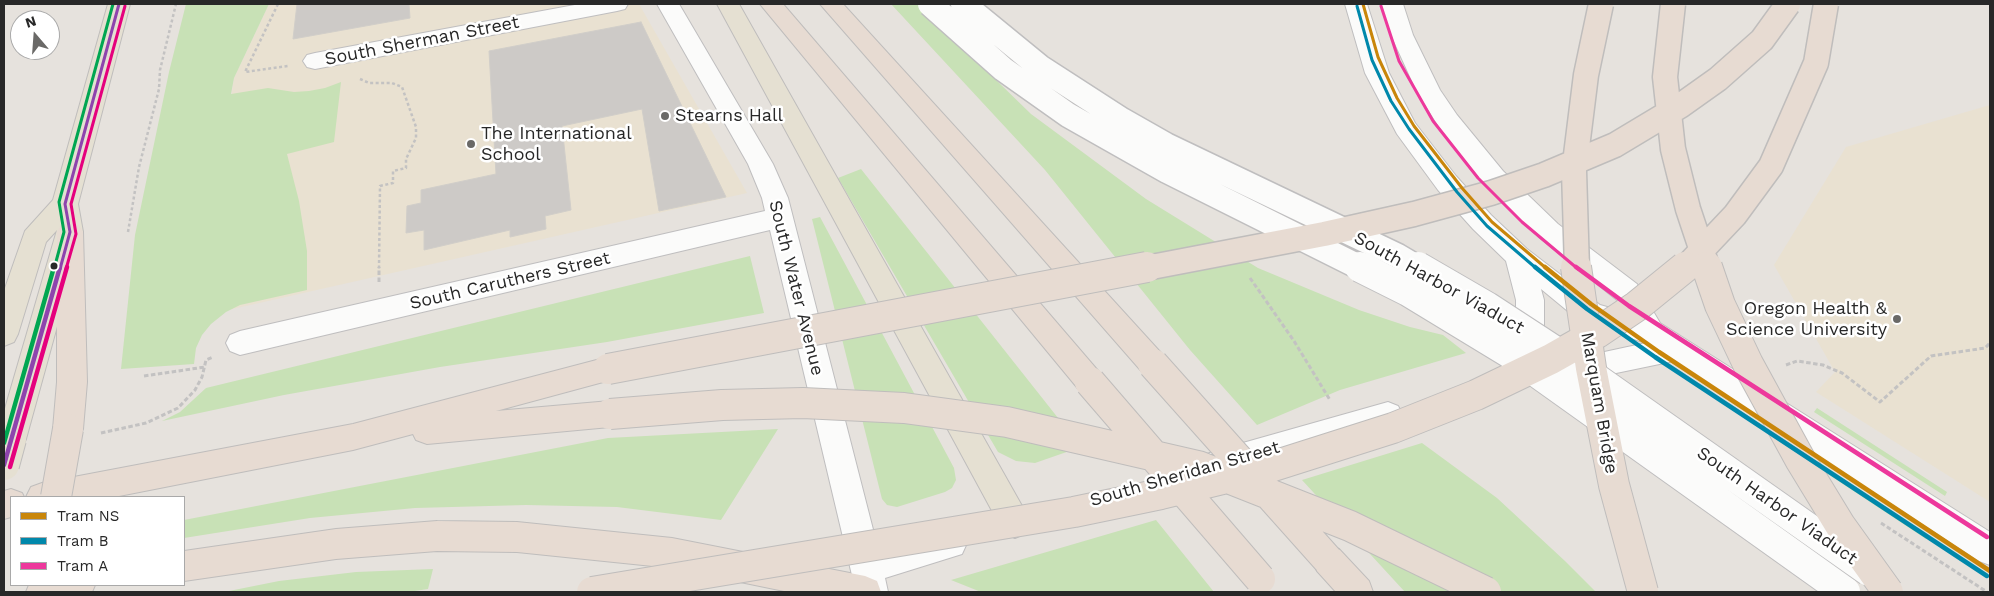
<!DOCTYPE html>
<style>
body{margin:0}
#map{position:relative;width:1994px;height:596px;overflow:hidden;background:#e6e2dd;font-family:"Work Sans",sans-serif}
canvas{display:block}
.frame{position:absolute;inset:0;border:5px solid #282828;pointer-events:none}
.legend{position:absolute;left:10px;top:496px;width:175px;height:90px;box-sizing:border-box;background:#fff;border:1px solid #a9a9a9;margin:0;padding:6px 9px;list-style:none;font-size:15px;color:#282828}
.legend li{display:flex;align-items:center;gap:10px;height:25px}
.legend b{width:25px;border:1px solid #a9a9a9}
.north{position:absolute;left:10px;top:10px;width:50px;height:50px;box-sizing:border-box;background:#fff;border:1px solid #a9a9a9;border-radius:50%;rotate:342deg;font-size:14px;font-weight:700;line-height:20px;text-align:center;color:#282828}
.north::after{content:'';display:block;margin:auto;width:18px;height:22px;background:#6a6967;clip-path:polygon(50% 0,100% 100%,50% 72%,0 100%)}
</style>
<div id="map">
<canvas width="1994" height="596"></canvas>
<div class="frame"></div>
<ul class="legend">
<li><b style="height:6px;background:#c9860a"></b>Tram NS</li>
<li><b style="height:6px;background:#0088ab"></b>Tram B</li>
<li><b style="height:6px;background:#ed389c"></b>Tram A</li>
</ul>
<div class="north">N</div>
</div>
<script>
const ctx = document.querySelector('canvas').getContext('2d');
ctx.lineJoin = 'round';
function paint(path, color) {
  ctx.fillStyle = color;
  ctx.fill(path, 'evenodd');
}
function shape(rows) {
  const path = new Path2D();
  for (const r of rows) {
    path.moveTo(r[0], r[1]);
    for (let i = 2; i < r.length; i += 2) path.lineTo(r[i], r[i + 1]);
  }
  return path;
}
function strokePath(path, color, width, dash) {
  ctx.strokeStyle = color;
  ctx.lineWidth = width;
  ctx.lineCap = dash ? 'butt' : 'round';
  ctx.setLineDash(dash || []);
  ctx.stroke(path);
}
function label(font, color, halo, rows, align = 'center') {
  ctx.font = font + ' "Work Sans",sans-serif';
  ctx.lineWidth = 5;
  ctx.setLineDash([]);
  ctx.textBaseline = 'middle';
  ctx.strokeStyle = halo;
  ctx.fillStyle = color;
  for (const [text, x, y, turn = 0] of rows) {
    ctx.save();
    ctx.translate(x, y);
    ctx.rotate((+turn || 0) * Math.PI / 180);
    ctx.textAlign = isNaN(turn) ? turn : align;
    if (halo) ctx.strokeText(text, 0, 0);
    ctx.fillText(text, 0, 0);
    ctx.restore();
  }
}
const education = shape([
 [269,4,639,4,747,193,197,317,234,78],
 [1990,105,1990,502,1816,392,1835,372,1774,265,1846,147]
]);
const green = shape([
 [186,4,269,4,234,78,231,94,268,88,294,92,309,91,325,88,341,82,334,142,287,154,299,201,307,251,307,290,240,305,226,312,211,324,202,335,196,348,194,364,121,369,135,235,169,72],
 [891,4,918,4,1031,114,1146,199,1258,268,1359,310,1410,327,1443,335,1466,353,1340,390,1257,425,1190,350,1045,170],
 [861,169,1081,447,1035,463,1016,461,998,452,838,178],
 [820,217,954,468,956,480,952,488,945,492,897,507,887,505,882,499,812,219],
 [750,256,764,313,607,342,440,367,284,395,162,421,180,412,206,388],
 [1817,408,1947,492,1945,496,1814,412],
 [778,429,721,520,617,507,526,505,415,508,310,518,184,538,184,520,608,438],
 [1422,443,1497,498,1565,561,1596,592,1405,592,1302,480],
 [1796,447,1928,535,1926,539,1793,451],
 [1156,520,1214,592,981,592,951,580],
 [433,569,428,589,408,592,224,592,279,581,356,572]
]);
const building = shape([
 [297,4,409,4,410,18,293,39,297,4],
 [641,22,726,197,659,211,642,109,562,126,571,210,545,216,546,229,510,237,510,230,424,250,424,230,406,233,407,206,421,203,421,190,496,174,489,51,641,22]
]);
const pathFar1 = shape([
 [278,4,245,72,288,66],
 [360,79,369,83,392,83,402,87,416,127,416,138,406,159,406,168,393,171,393,183,380,186,379,269],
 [128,232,139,167,159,89,160,70,176,4]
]);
const path = shape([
 [1250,278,1294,341,1330,400],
 [379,282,379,267],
 [1786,365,1797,361,1823,365,1842,373,1880,402,1931,356,1985,348,1990,343],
 [144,376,205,367],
 [101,433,146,423,178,408,195,390,202,377,206,360,213,357],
 [1881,523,1987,592]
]);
const minor = shape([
 [580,4,628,4,625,9,617,11,315,69,307,67,303,61,307,55,315,53,580,4],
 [657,4,679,4,773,164,788,198,878,549,951,528,962,532,967,543,962,554,885,578,888,592,856,592,770,230,240,355,230,351,226,343,230,335,240,331,765,211,762,198,748,164,657,4],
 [1345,4,1367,4,1389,73,1415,123,1456,176,1491,215,1527,249,1600,305,1625,312,1617,300,1540,238,1485,185,1465,160,1439,127,1417,92,1391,35,1381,4,1403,4,1413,35,1440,90,1457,115,1503,171,1558,224,1637,284,1660,323,1990,532,1990,565,1979,561,1674,361,1568,383,1558,380,1554,371,1558,362,1646,343,1581,322,1541,289,1544,300,1544,326,1534,353,1530,361,1520,365,1510,361,1506,353,1516,326,1516,300,1506,261,1473,229,1438,190,1397,134,1365,73,1345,4],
 [1388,402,1398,406,1403,415,1398,424,1388,428,1218,478,1207,474,1203,464,1207,454,1218,450,1388,402]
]);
const major = shape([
 [108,4,130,4,78,204,83,232,26,439,22,448,11,452,4,450,4,412,57,230,46,242,18,334,14,342,4,346,4,291,25,231,53,200,108,4],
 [717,4,739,4,1026,513,1031,523,1026,533,1015,538,1004,533,717,4]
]);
const highway = shape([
 [760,4,783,4,1100,373,1105,382,1100,391,1090,394,1080,391,760,4],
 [820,4,843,4,1163,355,1167,364,1163,373,1153,376,1143,373,820,4],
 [70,222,79,225,83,232,87,382,83,429,79,438,68,442,57,438,53,429,57,382,57,232,61,225,70,222],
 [608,357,618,360,622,369,618,378,496,411,610,401,620,405,625,414,620,423,610,427,427,444,416,440,413,434,353,450,114,497,26,497,31,487,42,483,353,424,608,357],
 [11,489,22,493,24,497,11,497,11,517,4,519,4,491,11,489],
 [437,521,517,522,672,538,865,576,877,581,881,592,789,592,672,568,517,552,437,551,336,559,184,581,184,551,336,529,437,521],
 [1328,545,1339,549,1369,581,1373,592,1336,592,1317,571,1312,560,1317,549,1328,545],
 [29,585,95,585,92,592,26,592,29,585]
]);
const minorBridgeFar1 = shape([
 [930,4,1003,69,1068,115,1167,171,1363,269],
 [963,4,1040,67,1122,120,1166,145,1398,256,1420,269]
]);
const minorBridge = shape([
 [1360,267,1408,291,1510,353,1845,592],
 [1418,267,1487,307,1585,371,1869,571]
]);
const majorBridge = shape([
 [4,465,11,439]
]);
const highwayBridgeFar1 = shape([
 [1673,4,1665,77,1673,149,1688,209,1708,269],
 [1141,269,1324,234,1414,214,1491,193,1544,175,1615,145,1680,106,1718,79,1762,40,1788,4],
 [1577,269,1574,171,1586,75,1601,4],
 [1684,269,1735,215,1771,166,1816,63,1826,4]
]);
const highwayBridge = shape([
 [1576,267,1591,368,1614,485,1643,592],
 [1707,267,1720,305,1748,364,1801,461,1840,525,1888,592],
 [1153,364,1328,560],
 [608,369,1147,267],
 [1090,382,1260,579],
 [610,414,722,405,803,403,904,408,1007,422,1198,466,1350,526,1486,592],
 [56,497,68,429],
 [592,592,1074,512,1161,494,1264,469,1393,428,1476,395,1551,359,1597,333,1637,306,1685,267]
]);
const bus1Far1 = shape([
 [60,269,70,232,65,204,119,4]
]);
const bus1 = shape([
 [4,465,60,267]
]);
const bus2Far1 = shape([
 [66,269,76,234,71,204,125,6]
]);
const bus2 = shape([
 [10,467,67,267]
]);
const bus3Far1 = shape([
 [54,269,64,232,59,202,113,4]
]);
const bus3 = shape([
 [4,443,54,267]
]);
const tram1Far1 = shape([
 [1363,4,1378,57,1397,98,1414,126,1462,188,1492,222,1547,269]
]);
const tram1 = shape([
 [1545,267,1591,304,1659,352,1990,571]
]);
const tram2Far1 = shape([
 [1357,6,1372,60,1391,101,1409,129,1457,192,1487,226,1537,269]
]);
const tram2 = shape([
 [1535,267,1587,309,1655,357,1987,576]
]);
const tram3Far1 = shape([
 [1381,6,1399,61,1433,121,1478,178,1522,222,1578,269]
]);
const tram3 = shape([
 [1576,267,1629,306,1987,537]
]);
const markers = [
 [665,116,5,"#6a6967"],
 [471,144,5,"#6a6967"],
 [54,266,4.5,"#282828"],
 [1897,319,5,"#6a6967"]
];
const streetNames = [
 ["South Sherman Street",422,41,-11],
 ["South Caruthers Street",510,281,-13],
 ["South Harbor Viaduct",1439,283,29],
 ["South Water Avenue",796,288,76],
 ["Marquam Bridge",1599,403,80],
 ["South Sheridan Street",1185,474,-16],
 ["South Harbor Viaduct",1777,506,35]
];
const poiNames = [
 ["Stearns Hall",675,116],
 ["The International",481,134],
 ["School",481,155],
 ["Oregon Health &",1887,309,"right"],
 ["Science University",1887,330,"right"]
];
paint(education, '#e9e1d1');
paint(green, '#c8e1b6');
paint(building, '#cdcac7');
strokePath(building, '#d1cec9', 1);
strokePath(minor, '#bfbebf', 2);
strokePath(major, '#bfbdbc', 2);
strokePath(highway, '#bfbdbc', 2);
strokePath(pathFar1, '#c3c2c2', 2.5, [3, 2.5]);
strokePath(path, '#c3c2c2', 3, [4.5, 2.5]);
paint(minor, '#fbfbfa');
paint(major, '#e5e0d2');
paint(highway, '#e7dbd2');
strokePath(minorBridgeFar1, '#bfbebf', 27, []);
strokePath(minorBridge, '#bfbebf', 32, []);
strokePath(majorBridge, '#bfbdbc', 32, []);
strokePath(highwayBridgeFar1, '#bfbdbc', 27, []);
strokePath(highwayBridge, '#bfbdbc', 32, []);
strokePath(minorBridgeFar1, '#fbfbfa', 24);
strokePath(minorBridge, '#fbfbfa', 30);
strokePath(majorBridge, '#e5e0d2', 30);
strokePath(highwayBridgeFar1, '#e7dbd2', 24);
strokePath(highwayBridge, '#e7dbd2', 30);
strokePath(bus1Far1, '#8e44ad', 3);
strokePath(bus1, '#8e44ad', 4.5);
strokePath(bus2Far1, '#e5007d', 3);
strokePath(bus2, '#e5007d', 4.5);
strokePath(bus3Far1, '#00a651', 3);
strokePath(bus3, '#00a651', 4.5);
strokePath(tram1Far1, '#c9860a', 3);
strokePath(tram1, '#c9860a', 4.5);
strokePath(tram2Far1, '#0088ab', 3);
strokePath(tram2, '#0088ab', 4.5);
strokePath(tram3Far1, '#ed389c', 3);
strokePath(tram3, '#ed389c', 4.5);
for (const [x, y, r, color] of markers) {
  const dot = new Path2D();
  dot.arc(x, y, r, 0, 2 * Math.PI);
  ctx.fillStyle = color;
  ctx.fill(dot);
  strokePath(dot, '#fff', 2);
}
label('18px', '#282828', '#fff', streetNames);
label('18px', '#282828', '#fff', poiNames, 'left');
</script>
